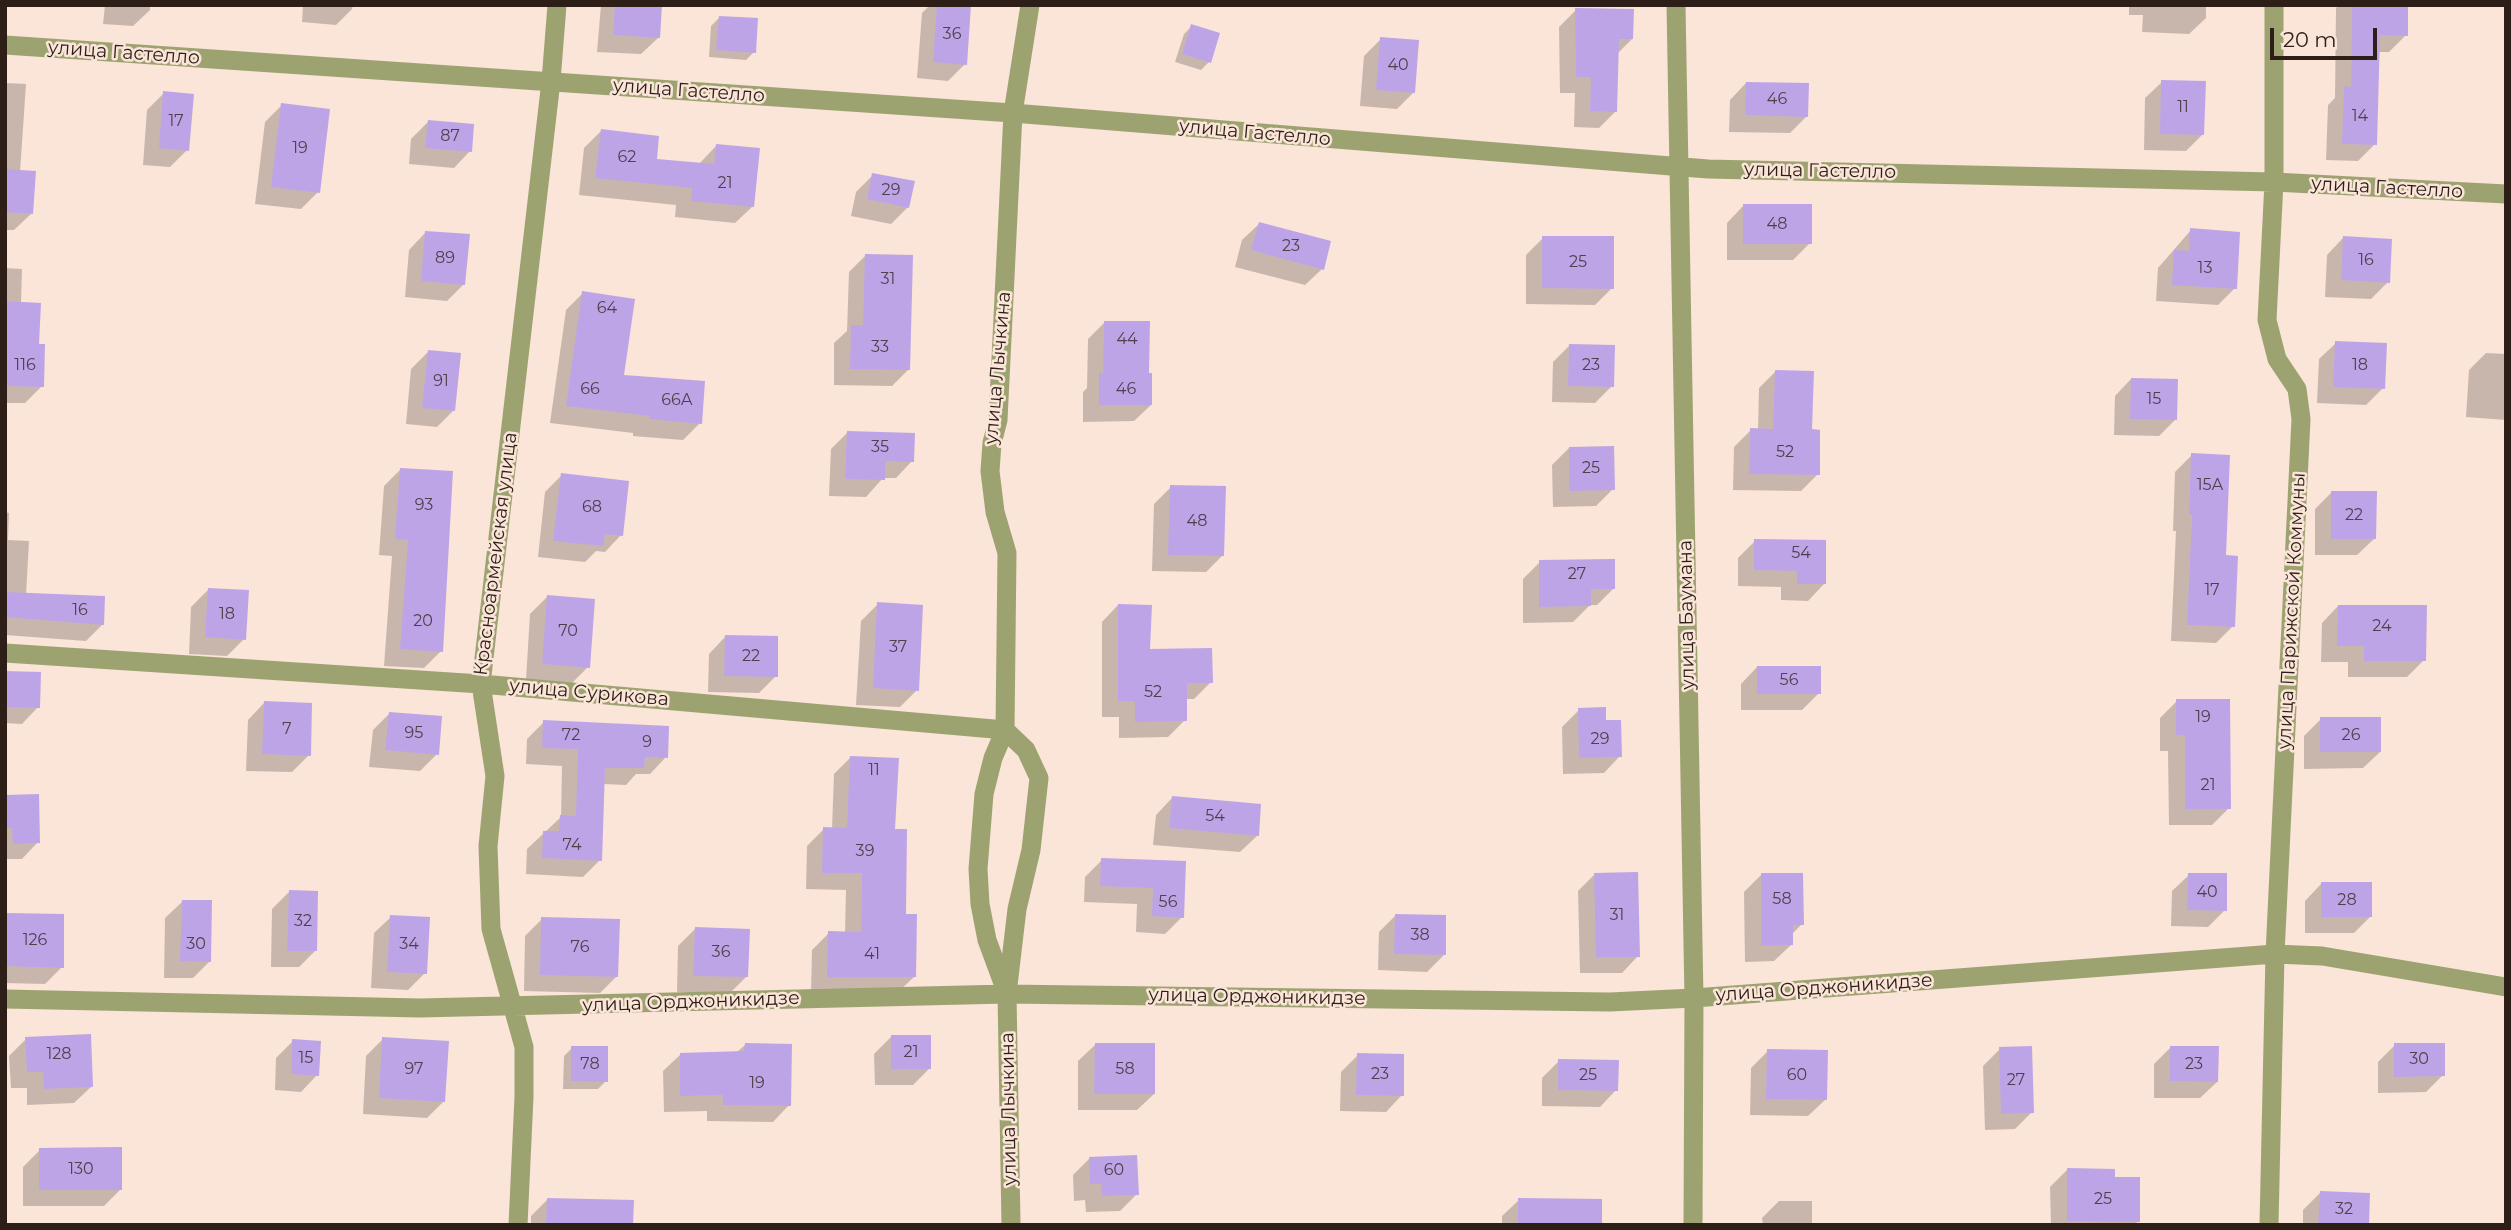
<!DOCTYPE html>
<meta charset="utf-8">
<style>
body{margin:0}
#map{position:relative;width:2511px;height:1230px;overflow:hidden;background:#fbe4d8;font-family:Montserrat,sans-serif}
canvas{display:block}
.frame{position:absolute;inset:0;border:7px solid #2d1f18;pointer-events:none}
.scale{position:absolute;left:2270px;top:28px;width:107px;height:32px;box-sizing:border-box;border:4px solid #2d1f18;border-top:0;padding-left:9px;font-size:21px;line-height:24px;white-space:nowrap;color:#2d1f18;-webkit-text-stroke:5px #fbe4d8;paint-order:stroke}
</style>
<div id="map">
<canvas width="2511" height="1230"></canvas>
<div class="frame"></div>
<div class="scale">20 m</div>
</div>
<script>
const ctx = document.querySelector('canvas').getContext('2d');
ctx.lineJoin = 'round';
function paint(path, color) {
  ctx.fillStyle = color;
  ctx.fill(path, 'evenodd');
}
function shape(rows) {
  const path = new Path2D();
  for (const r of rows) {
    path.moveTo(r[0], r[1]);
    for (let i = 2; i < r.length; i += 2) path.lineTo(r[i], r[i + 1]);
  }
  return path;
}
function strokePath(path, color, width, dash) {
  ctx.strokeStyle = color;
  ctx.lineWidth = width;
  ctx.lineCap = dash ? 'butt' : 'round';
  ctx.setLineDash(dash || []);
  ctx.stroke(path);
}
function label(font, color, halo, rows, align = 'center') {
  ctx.font = font + ' Montserrat,sans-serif';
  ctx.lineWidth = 5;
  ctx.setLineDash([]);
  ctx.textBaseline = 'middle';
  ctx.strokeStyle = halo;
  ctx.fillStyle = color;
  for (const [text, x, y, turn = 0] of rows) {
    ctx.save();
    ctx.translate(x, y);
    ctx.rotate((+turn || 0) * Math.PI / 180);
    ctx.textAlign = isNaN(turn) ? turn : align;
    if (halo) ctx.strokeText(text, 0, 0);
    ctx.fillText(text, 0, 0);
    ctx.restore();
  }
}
const shadow = shape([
 [105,5,150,5,150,10,133,26,103,24],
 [303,5,353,5,352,9,336,25,302,22],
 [601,5,660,5,658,38,641,54,597,52],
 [930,5,969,5,965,64,948,81,917,78,922,13],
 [2129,5,2206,5,2206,18,2189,34,2142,32,2143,15,2129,15],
 [2339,5,2407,5,2406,35,2389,52,2378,52,2375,144,2358,161,2326,160,2328,105,2335,98,2336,8],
 [1576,10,1632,39,1617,54,1616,111,1599,128,1574,127,1575,93,1560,93,1559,27],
 [719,18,754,52,746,60,709,57,711,26],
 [1192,26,1209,62,1201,70,1175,62,1184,34],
 [1381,39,1414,92,1397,109,1360,106,1364,56],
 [2162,82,2203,134,2186,151,2144,150,2145,98],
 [5,83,26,84,20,172,31,214,14,230,5,230],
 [1746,83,1807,116,1790,133,1729,132,1730,100],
 [164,93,187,150,170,167,143,165,147,110],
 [282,105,318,192,301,209,255,204,265,122],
 [428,122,470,151,454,168,409,164,411,139],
 [601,131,655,160,699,164,716,146,752,207,735,223,675,217,676,205,579,195,584,148],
 [873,175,908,207,891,224,851,216,856,192],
 [1743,206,1810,243,1793,260,1727,260,1727,223],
 [1259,224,1322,269,1305,285,1235,267,1242,240],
 [2191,230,2235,288,2218,305,2156,301,2158,268],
 [425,233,464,284,447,301,405,297,409,250],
 [1543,238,1612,288,1595,305,1526,304,1526,255],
 [2343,238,2388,282,2371,299,2325,297,2327,255],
 [866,255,909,369,892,386,834,385,834,343,847,331,849,272],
 [5,268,22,269,21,303,37,345,42,386,25,403,5,403],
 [583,293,622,377,700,423,683,440,633,436,633,433,550,423,566,310],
 [1105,322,1147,375,1151,405,1134,421,1083,422,1083,392,1087,388,1088,339],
 [2336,343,2383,388,2366,405,2317,403,2319,359],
 [1570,345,1612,386,1595,403,1552,402,1553,362],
 [428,352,454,410,437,427,406,424,411,369],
 [2486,353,2506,354,2506,420,2466,417,2469,370],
 [1776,371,1811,431,1818,474,1801,491,1733,490,1734,447,1751,430,1758,430,1759,388],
 [2131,379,2176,419,2159,436,2114,435,2115,396],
 [847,433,912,461,896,478,883,478,866,497,829,496,831,449],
 [1569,448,1613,489,1596,506,1553,507,1552,465],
 [2192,455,2224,557,2233,626,2216,643,2171,641,2176,531,2173,531,2175,472],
 [400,470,441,651,424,668,384,666,392,556,379,555,384,486],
 [562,475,621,535,605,552,596,551,585,562,538,557,545,492],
 [1171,487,1223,555,1206,572,1152,571,1154,504],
 [2332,492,2374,539,2357,555,2315,555,2315,509],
 [5,512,9,513,8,540,29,541,26,595,103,624,86,641,5,635],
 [1755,541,1824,584,1808,601,1781,600,1781,587,1738,586,1738,558],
 [1540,562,1614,588,1597,605,1590,605,1573,622,1523,623,1523,579],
 [208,590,244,639,227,656,189,654,191,607],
 [547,597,588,667,571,684,526,680,530,614],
 [878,604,917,690,900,707,856,705,861,621],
 [1118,605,1148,651,1211,682,1194,699,1185,699,1185,720,1168,737,1119,738,1119,717,1102,717,1102,622],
 [2338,606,2424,660,2407,677,2348,677,2348,662,2321,662,2322,623],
 [725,637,776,676,759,693,708,692,709,654],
 [1757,667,1819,693,1802,710,1741,710,1741,684],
 [5,673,38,707,22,724,5,723],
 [2177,701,2229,808,2212,825,2169,825,2168,751,2160,751,2160,718],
 [264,703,309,755,292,772,246,771,248,720],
 [1579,710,1604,722,1620,756,1604,773,1563,774,1562,727],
 [390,713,437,754,420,771,369,767,373,730],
 [2321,719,2380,752,2363,768,2304,769,2304,736],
 [544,722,666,757,650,774,636,774,626,785,603,784,600,860,583,877,526,874,527,849,561,817,562,766,526,764,527,739],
 [851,757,894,830,914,977,897,993,811,993,812,950,829,933,845,933,846,890,806,889,807,846,824,829,832,829,834,774],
 [5,797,38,842,22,859,5,859],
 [1172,798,1257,836,1240,852,1153,845,1156,815],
 [1102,860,1184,863,1182,917,1165,934,1136,932,1137,904,1084,902,1085,877],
 [1595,874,1638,956,1622,973,1580,973,1578,891],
 [1761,875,1802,924,1791,935,1791,945,1774,961,1745,962,1744,892],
 [2189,875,2225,910,2208,927,2171,926,2172,891],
 [2321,884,2371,916,2354,933,2305,933,2305,901],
 [289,892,316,950,299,967,271,967,272,909],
 [182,902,210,961,193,978,164,978,165,918],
 [5,915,62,967,45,984,5,983],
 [1396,915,1444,955,1427,972,1378,970,1379,932],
 [391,917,425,973,408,990,371,988,374,933],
 [542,919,617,976,600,993,524,991,525,936],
 [695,929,746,977,729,994,677,992,678,946],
 [891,1037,930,1068,913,1085,875,1085,874,1054],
 [26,1039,91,1087,74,1103,27,1105,27,1088,11,1088,9,1056],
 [383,1039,444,1101,427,1118,363,1114,366,1056],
 [293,1041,317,1075,301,1092,275,1090,276,1058],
 [745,1045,789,1105,773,1122,707,1121,707,1111,664,1112,663,1071,680,1055,736,1053],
 [1095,1045,1154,1094,1137,1110,1078,1110,1078,1061],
 [2395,1045,2443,1075,2426,1092,2378,1093,2378,1062],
 [2171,1047,2217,1082,2200,1098,2154,1098,2154,1064],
 [572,1048,606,1081,598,1089,563,1089,564,1056],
 [2000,1049,2032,1112,2015,1129,1985,1130,1983,1066],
 [1768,1051,1825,1100,1808,1116,1750,1115,1751,1068],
 [1358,1055,1402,1095,1386,1112,1340,1111,1341,1072],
 [1559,1061,1616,1090,1600,1107,1542,1106,1542,1078],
 [40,1150,121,1189,104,1206,23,1206,23,1167],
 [1090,1158,1137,1194,1120,1211,1086,1212,1085,1200,1074,1201,1073,1175],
 [2067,1170,2113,1179,2138,1221,2135,1225,2051,1225,2050,1187],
 [2320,1193,2367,1225,2303,1225,2303,1210],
 [548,1199,606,1225,531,1225,531,1216],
 [1519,1200,1575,1225,1502,1225,1502,1216],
 [1779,1201,1812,1201,1812,1225,1763,1225,1762,1218]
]);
const building = shape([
 [615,5,662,5,660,38,613,35],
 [937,5,971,5,967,65,933,62],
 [2352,5,2408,5,2408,36,2380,35,2377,145,2342,144,2344,86,2351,87],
 [1575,8,1634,9,1633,39,1619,39,1617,112,1590,111,1591,77,1576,77],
 [719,16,758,18,756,53,716,50],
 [1191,24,1220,33,1211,63,1182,54],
 [1380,37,1419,40,1415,93,1376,90],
 [2161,80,2206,81,2204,135,2160,134],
 [1746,82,1809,83,1808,117,1745,115],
 [163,91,194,94,189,151,159,148],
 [281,103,330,109,320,193,271,187],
 [428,120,474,124,472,152,425,148],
 [601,129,659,136,657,159,714,164,716,144,760,148,754,207,691,201,692,188,595,178],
 [5,169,36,171,33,214,5,212],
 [872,173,915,181,909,208,867,199],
 [1743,204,1812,204,1812,244,1743,244],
 [1259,222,1331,241,1324,270,1251,250],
 [2190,228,2240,232,2237,289,2172,285,2174,250,2189,251],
 [425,231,470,234,465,285,421,281],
 [1542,236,1614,236,1614,289,1542,288],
 [2343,236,2392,239,2390,283,2341,280],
 [865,254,913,255,910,370,850,369,851,325,863,325],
 [582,291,635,299,624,375,705,381,702,424,649,419,649,416,566,406],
 [5,301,41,303,39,344,45,344,44,387,5,386],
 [1104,321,1150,321,1149,373,1152,373,1152,405,1099,405,1099,373,1103,373],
 [2335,341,2387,343,2385,389,2333,387],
 [1569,344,1615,345,1614,387,1568,386],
 [428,350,461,353,455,411,422,408],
 [1775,370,1814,371,1812,429,1820,430,1820,475,1749,474,1750,428,1773,429],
 [2131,378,2178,379,2177,420,2130,419],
 [847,431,915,433,914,462,885,461,885,480,845,479],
 [1614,446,1615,490,1569,491,1569,447],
 [2191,453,2230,455,2226,555,2238,556,2235,627,2187,625,2192,515,2189,515],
 [400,468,453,471,443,652,400,649,408,540,395,539],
 [561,473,629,481,623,536,605,534,603,546,553,541],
 [1170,485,1226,486,1224,556,1168,555],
 [2331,491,2377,491,2376,539,2331,539],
 [1754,539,1826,540,1826,584,1797,584,1797,571,1754,570],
 [1615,559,1615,589,1591,589,1591,606,1539,607,1539,560],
 [208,588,249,590,246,640,205,637],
 [5,592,105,596,104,625,5,617],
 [547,595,595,599,590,668,542,664],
 [877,602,923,605,919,691,873,688],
 [1118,604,1152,605,1150,649,1212,648,1213,683,1187,683,1187,721,1135,722,1135,701,1118,701],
 [2338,605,2427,605,2426,661,2364,661,2364,646,2337,646],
 [725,635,778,636,778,677,724,676],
 [1757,666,1821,666,1821,694,1757,694],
 [5,671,41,672,40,708,5,707],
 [2176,699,2230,699,2231,809,2185,809,2185,735,2176,735],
 [264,701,312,703,311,756,262,754],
 [1606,707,1606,720,1621,720,1622,757,1579,758,1578,708],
 [389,712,442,716,439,755,385,750],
 [2320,717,2381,717,2381,752,2320,752],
 [543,720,669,726,668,758,645,757,644,768,605,768,602,861,542,858,543,831,559,831,560,815,576,816,578,749,542,748],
 [850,756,899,758,895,829,907,829,906,914,917,914,916,977,827,977,828,931,861,932,862,873,822,873,823,827,847,828],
 [39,794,40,843,13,844,12,828,5,828,5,795],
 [1172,796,1261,804,1259,836,1169,828],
 [1101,858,1186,861,1184,918,1152,916,1153,888,1100,886],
 [1638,872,1640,957,1596,957,1594,873],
 [1761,873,1803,873,1804,925,1793,925,1793,945,1761,946],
 [2188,873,2227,873,2227,911,2187,910],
 [2321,882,2372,882,2372,917,2321,917],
 [289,890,318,891,317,951,287,951],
 [182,900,212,900,211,962,180,961],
 [5,913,64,914,64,968,5,966],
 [1395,914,1446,915,1446,955,1394,954],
 [390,915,430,917,427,974,387,972],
 [541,917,620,919,618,977,540,975],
 [695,927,750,929,748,977,693,976],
 [91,1034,93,1087,44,1089,43,1072,27,1072,25,1037],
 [891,1035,931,1035,931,1069,891,1069],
 [382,1037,449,1041,445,1102,379,1098],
 [292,1039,321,1041,319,1076,291,1074],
 [745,1043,792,1044,791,1106,723,1105,723,1095,680,1096,680,1053,744,1051],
 [1095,1043,1155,1043,1155,1094,1094,1094],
 [2394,1043,2445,1043,2445,1076,2394,1077],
 [571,1046,608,1046,608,1082,571,1081],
 [2032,1046,2034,1113,2001,1114,1999,1047],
 [2170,1046,2219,1046,2218,1082,2170,1081],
 [1767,1049,1828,1050,1827,1100,1766,1099],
 [1357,1053,1404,1054,1404,1096,1356,1095],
 [1558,1059,1619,1060,1618,1091,1558,1090],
 [122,1147,122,1190,39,1190,39,1148],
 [1137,1155,1139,1195,1102,1196,1101,1184,1090,1184,1089,1157],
 [2067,1168,2115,1169,2115,1177,2140,1177,2140,1222,2067,1221],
 [2320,1191,2370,1193,2369,1225,2318,1225],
 [547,1198,634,1200,633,1225,546,1225],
 [1518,1198,1602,1199,1602,1225,1518,1225]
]);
const minor = shape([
 [1676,5,1694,998,1693,1225],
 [5,45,1013,113,1708,169,2274,182,2506,194],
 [5,653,481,684,1005,730,993,758,984,794,978,869,980,904,987,940,1007,994],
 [5,999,420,1008,1007,994,1610,1002,1694,998,2275,954,2322,956,2506,987],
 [518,1225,524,1097,524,1047,491,929,488,846,495,776,481,684,551,81,557,5],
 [1011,1225,1007,994,1017,909,1031,850,1039,778,1026,750,1005,730,1007,553,995,512,990,471,992,443,998,420,1013,113,1030,5],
 [2269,1225,2275,954,2301,419,2297,389,2277,359,2267,320,2274,182,2274,5]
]);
const numberNames = [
 ["36",952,34],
 ["40",1398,65],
 ["46",1777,99],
 ["11",2183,107],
 ["14",2360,116],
 ["17",176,121],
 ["87",450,136],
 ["19",300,148],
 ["62",627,157],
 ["21",725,183],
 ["29",891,190],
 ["48",1777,224],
 ["23",1291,246],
 ["89",445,258],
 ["16",2366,260],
 ["25",1578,262],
 ["13",2205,268],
 ["31",888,279],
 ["64",607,308],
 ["44",1127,339],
 ["33",880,347],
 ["116",25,365],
 ["23",1591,365],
 ["18",2360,365],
 ["91",441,381],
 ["66",590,389],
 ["46",1126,389],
 ["15",2154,399],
 ["66А",677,400],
 ["35",880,447],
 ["52",1785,452],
 ["25",1591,468],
 ["15А",2210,485],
 ["93",424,505],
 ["68",592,507],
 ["22",2354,515],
 ["48",1197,521],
 ["54",1801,553],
 ["27",1577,574],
 ["17",2212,590],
 ["16",80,610],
 ["18",227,614],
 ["20",423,621],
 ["24",2382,626],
 ["70",568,631],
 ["37",898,647],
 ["22",751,656],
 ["56",1789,680],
 ["52",1153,692],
 ["19",2203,717],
 ["7",287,729],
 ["95",414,733],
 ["72",571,735],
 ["26",2351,735],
 ["29",1600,739],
 ["9",647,742],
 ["11",874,770],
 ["21",2208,785],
 ["54",1215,816],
 ["74",572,845],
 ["39",865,851],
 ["40",2207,892],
 ["58",1782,899],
 ["28",2347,900],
 ["56",1168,902],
 ["31",1617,915],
 ["32",303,921],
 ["38",1420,935],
 ["126",35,940],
 ["30",196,944],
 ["34",409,944],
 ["76",580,947],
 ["36",721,952],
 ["41",872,954],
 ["21",911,1052],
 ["128",59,1054],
 ["15",306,1058],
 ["30",2419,1059],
 ["78",590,1064],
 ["23",2194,1064],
 ["97",414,1069],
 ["58",1125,1069],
 ["23",1380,1074],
 ["25",1588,1075],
 ["60",1797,1075],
 ["27",2016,1080],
 ["19",757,1083],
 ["130",81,1169],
 ["60",1114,1170],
 ["25",2103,1199],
 ["32",2344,1209]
];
const streetNames = [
 ["улица Гастелло",124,53,4],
 ["улица Гастелло",689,91,4],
 ["улица Гастелло",1255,133,5],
 ["улица Гастелло",1820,171,1],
 ["улица Гастелло",2387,188,3],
 ["улица Лычкина",998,368,-85],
 ["Красноармейская улица",496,554,-83],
 ["улица Парижской Коммуны",2292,611,-87],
 ["улица Баумана",1687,615,-91],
 ["улица Сурикова",589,693,5],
 ["улица Орджоникидзе",1824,988,-4],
 ["улица Орджоникидзе",1257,997,1],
 ["улица Орджоникидзе",691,1002,-2],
 ["улица Лычкина",1009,1109,-91]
];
paint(shadow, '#0003');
paint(building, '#bda4e7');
strokePath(minor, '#9da370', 19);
label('16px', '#51404c', null, numberNames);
label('19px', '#2d1f18', '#fbe4d8', streetNames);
</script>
